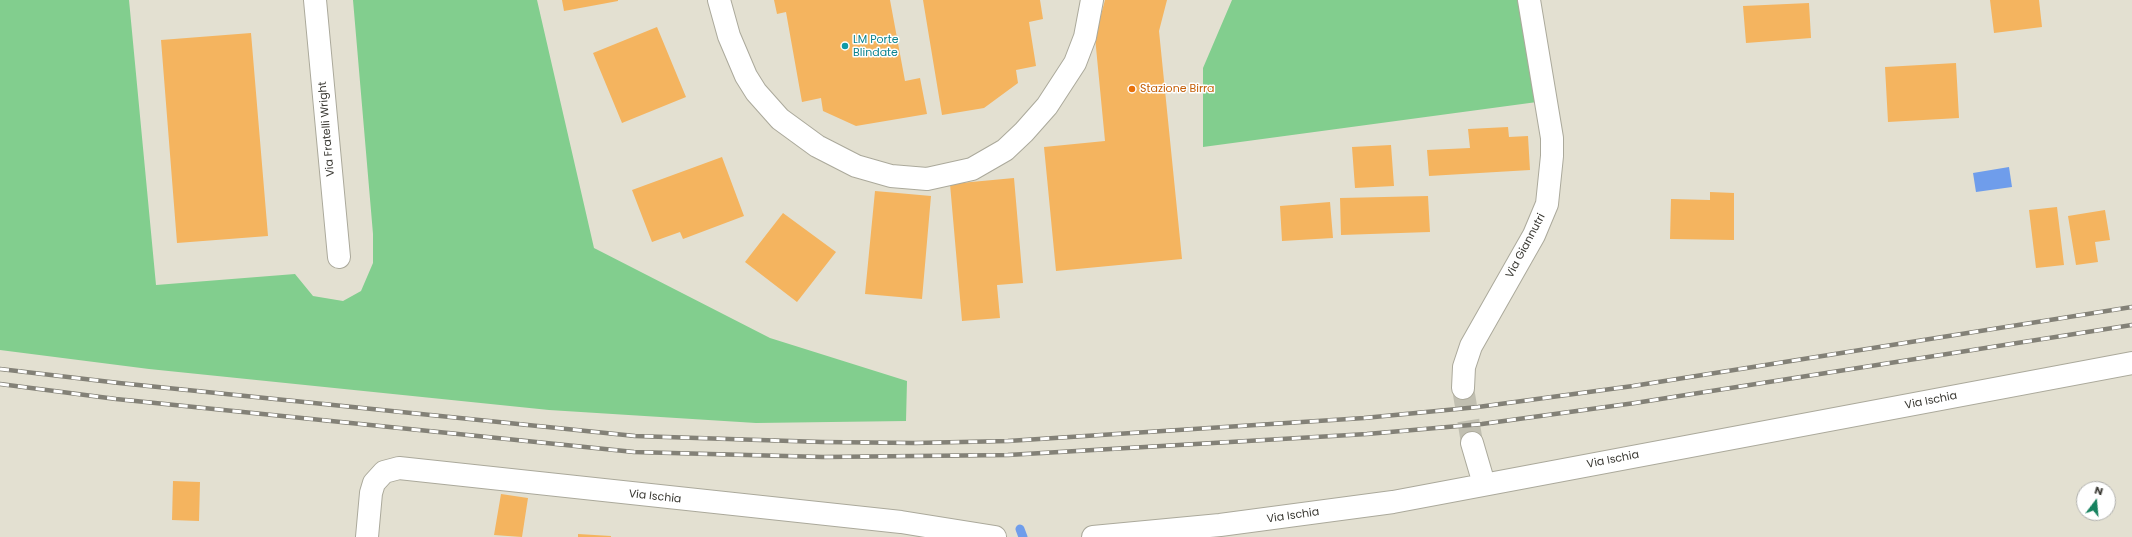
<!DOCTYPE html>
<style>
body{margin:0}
#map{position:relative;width:2132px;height:537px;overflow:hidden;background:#e3e0d1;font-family:Poppins,sans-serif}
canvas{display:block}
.north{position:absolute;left:2076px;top:481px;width:40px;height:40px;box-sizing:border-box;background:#fff;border:1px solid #b0b0ad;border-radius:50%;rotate:16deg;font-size:11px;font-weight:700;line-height:16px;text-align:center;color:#3a3933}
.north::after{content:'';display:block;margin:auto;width:14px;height:18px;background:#16825f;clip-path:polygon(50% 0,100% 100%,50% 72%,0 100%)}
</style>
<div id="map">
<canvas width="2132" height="537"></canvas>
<div class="north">N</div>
</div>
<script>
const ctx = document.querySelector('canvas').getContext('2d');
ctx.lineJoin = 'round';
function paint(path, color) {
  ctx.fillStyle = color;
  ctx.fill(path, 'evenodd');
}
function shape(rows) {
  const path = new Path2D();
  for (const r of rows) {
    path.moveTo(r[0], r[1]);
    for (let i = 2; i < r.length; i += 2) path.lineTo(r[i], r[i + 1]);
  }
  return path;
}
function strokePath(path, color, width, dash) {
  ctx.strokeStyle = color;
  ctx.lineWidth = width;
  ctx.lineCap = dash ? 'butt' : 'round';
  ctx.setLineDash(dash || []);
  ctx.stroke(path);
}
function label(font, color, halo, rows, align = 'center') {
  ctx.font = font + ' Poppins,sans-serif';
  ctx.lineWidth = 3;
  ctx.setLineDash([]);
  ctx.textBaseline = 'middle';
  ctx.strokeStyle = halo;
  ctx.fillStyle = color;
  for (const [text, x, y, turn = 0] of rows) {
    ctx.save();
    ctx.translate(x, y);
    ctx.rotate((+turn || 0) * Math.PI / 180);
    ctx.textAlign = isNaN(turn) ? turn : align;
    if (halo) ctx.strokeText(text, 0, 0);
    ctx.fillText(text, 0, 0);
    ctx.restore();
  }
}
const green = shape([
 [0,0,129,0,156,285,295,274,313,296,343,301,361,291,373,263,373,234,353,0,537,0,594,248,770,338,907,381,906,421,756,423,549,410,149,369,0,350],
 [1232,0,1521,0,1537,102,1203,147,1203,68]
]);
const water = shape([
 [2009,167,2012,187,1976,192,1973,173]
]);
const stream = shape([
 [1020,529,1023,537]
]);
const building = shape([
 [562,0,618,0,618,1,564,11],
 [774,0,890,0,905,81,920,78,927,114,856,126,823,111,821,98,802,102,786,12,777,14],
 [923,0,1040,0,1043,19,1029,22,1036,66,1016,70,1018,83,984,108,942,115],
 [1105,0,1167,0,1159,31,1182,259,1056,271,1044,147,1105,141,1095,37],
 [1990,0,2039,0,2042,27,1994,33],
 [1809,3,1811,38,1746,43,1743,6],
 [657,27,686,97,622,123,593,53],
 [251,33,268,236,177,243,161,40],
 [1956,63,1959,118,1888,122,1885,67],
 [1508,127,1509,137,1528,136,1530,170,1429,176,1427,150,1470,148,1468,129],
 [1391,145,1394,186,1355,188,1352,147],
 [722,157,744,216,683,239,680,232,652,242,632,190],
 [1014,178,1023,283,997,285,1000,318,962,321,950,184],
 [875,191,931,196,922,299,865,294],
 [1710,192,1734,193,1734,240,1670,239,1671,199,1710,200],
 [1428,196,1430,232,1341,235,1340,198],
 [1330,202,1333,238,1282,241,1280,206],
 [2057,207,2064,265,2036,268,2029,210],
 [2105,210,2110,240,2095,242,2098,262,2076,265,2068,216],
 [783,213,836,252,797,302,745,262],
 [173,481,200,482,199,521,172,520],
 [501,494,528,498,522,537,494,535],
 [578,534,611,536,611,537,578,537]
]);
const minorTunnel = shape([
 [1463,388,1472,443]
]);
const minor = shape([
 [315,0,339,257],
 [719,0,729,36,746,76,756,92,780,119,817,146,856,166,891,176,927,179,972,169,1005,150,1024,132,1047,106,1075,63,1085,37,1092,0],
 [1463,388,1464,367,1471,346,1534,235,1547,204,1552,156,1552,138,1529,0],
 [1472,443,1484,484],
 [367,537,371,493,374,483,384,472,399,468,901,522,995,537],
 [1093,537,1220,525,1393,502,2132,363]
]);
const rail = shape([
 [0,369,119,383,635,436,822,442,915,443,1008,441,1364,418,1478,407,1633,386,2132,307],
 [0,384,116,399,634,452,823,457,1008,455,1367,434,1482,424,1635,403,2132,325]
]);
const markers = [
 [845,46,4,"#0f9aa8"],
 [1132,89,4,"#e8710a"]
];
const cultureNames = [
 ["LM Porte",853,40],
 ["Blindate",853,53]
];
const foodNames = [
 ["Stazione Birra",1140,89]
];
const streetNames = [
 ["Via Fratelli Wright",327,129,-95],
 ["Via Giannutri",1526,246,-62],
 ["Via Ischia",1931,401,-11],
 ["Via Ischia",1613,460,-11],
 ["Via Ischia",655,497,6],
 ["Via Ischia",1293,516,-8]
];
paint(green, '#82ce8e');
paint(water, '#6f9deb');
strokePath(stream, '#6f9deb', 9);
paint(building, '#f4b45f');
strokePath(minorTunnel, '#c1bfb1', 22, [22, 11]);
strokePath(minor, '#aba99b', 24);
strokePath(minor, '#fff', 22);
strokePath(rail, '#838177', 4.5);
strokePath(rail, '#fff', 3, [9]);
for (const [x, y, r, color] of markers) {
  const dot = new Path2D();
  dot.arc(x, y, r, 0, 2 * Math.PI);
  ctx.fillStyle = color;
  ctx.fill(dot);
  strokePath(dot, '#fff', 1.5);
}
label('11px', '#0d838f', '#fff', cultureNames, 'left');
label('11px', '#c56008', '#fff', foodNames, 'left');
label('11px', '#3a3933', '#fff', streetNames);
</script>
